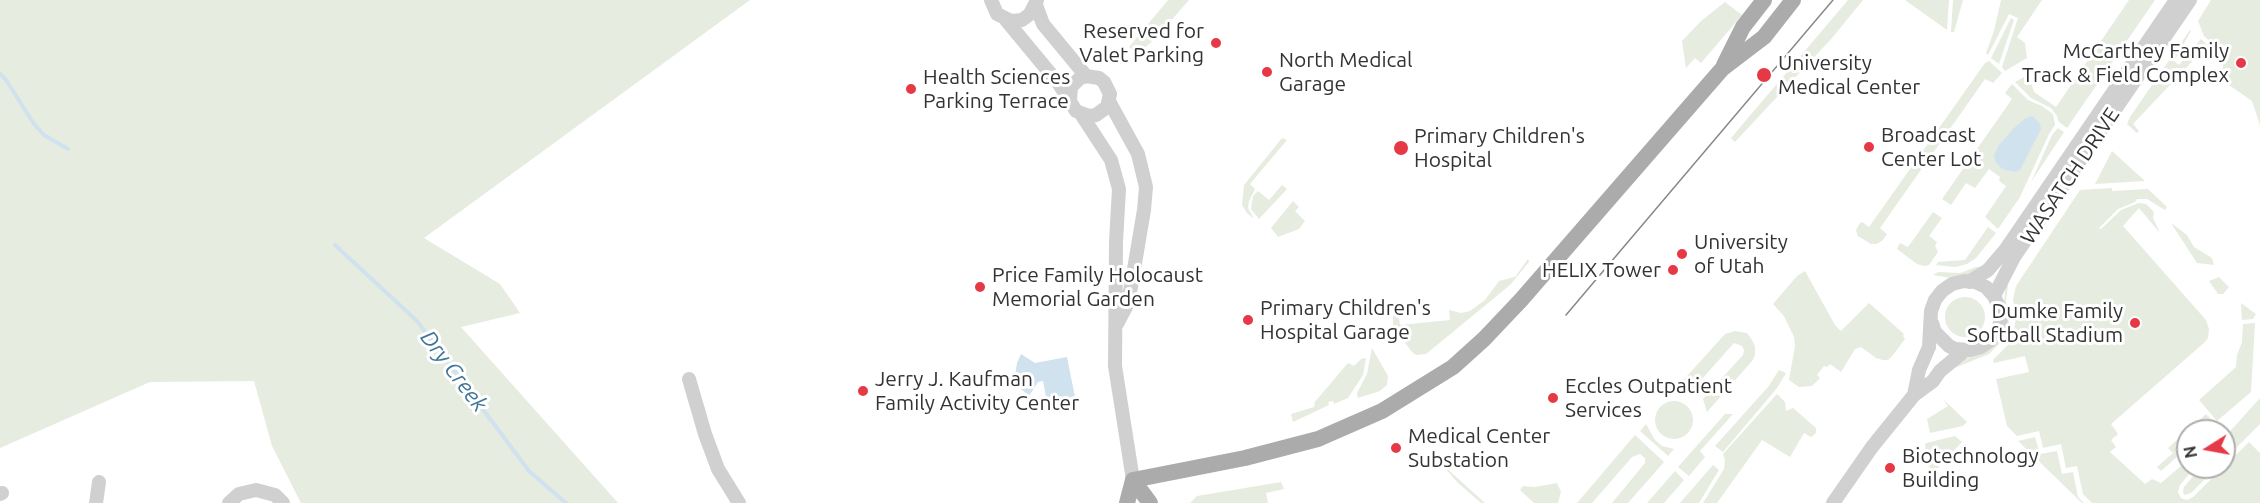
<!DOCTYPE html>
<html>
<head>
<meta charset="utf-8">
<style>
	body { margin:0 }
	#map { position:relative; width:2260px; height:503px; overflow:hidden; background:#fff; font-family:Ubuntu,sans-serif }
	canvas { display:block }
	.north { position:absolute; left:2176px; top:419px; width:60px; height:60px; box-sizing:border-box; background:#fff; border:2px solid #adadad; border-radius:50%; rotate:259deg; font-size:16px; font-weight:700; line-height:24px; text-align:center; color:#333 }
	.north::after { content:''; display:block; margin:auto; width:21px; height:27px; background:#e63946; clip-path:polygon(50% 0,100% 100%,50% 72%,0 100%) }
</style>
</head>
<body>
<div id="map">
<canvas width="2260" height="503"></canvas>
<div class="north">N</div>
</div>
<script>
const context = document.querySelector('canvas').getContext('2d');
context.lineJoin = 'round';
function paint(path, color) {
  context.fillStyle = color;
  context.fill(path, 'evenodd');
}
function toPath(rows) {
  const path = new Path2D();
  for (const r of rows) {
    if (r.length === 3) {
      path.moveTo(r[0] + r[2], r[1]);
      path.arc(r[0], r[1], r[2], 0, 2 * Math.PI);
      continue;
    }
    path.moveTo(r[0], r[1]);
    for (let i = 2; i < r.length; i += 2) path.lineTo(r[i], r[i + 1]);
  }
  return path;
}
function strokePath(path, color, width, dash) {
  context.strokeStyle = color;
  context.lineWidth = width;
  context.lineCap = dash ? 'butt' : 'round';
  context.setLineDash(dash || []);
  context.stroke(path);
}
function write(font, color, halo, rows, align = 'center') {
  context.font = font + ' Ubuntu,sans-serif';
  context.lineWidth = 6;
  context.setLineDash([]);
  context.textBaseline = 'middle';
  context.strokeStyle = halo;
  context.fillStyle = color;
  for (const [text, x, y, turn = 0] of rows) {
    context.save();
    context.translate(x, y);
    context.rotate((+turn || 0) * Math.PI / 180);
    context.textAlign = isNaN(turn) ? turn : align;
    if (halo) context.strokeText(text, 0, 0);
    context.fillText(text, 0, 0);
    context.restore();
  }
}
const green = toPath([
	[0,0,750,0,424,238,500,284,520,313,461,327,618,503,301,503,272,446,254,381,150,382,0,448],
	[1168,0,1189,0,1155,39,1137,54,1129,47],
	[1848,0,1863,0,1832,38,1735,142,1731,138],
	[1905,0,1949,0,1947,30],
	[1953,0,1963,0,1954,32,1951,32],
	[2001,0,2042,0,2017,37,2025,43,2027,58,2005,71,2002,67,2018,18,2009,14,1988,55,1986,53,1994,31],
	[2129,0,2155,0,2067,128,2059,122,2057,116,2051,108,2031,98,2015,82,2024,77,2029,77,2034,92,2056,107],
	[2211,0,2260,0,2260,125,2252,101,2216,76,2223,67,2223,59,2220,51,2204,36,2198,21],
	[1725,2,1742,15,1701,63,1695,58,1686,68,1682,41,1701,21],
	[2011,18,2014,20,1999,64,1991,58],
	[2190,30,2191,31,2174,61,2179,65,2201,39,2215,52,2209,55,2203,50,2133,124,2139,131,2137,133,2127,124,2130,117],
	[1989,61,2002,73,1993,83,1985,79,1880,228,1887,234,1883,240,1877,244,1871,244,1858,236,1856,230,1860,223,1862,222,1869,227,1985,63],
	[2012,84,2028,100,2042,106,2053,114,2055,125,2049,134,2020,197,1998,229,1985,217,2006,186,1999,181,2000,177,1989,169,1975,188,1966,183,1951,205,1942,199,2012,99,2005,93],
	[2058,128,2064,132,2031,182,2052,135],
	[1282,138,1287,140,1250,184,1255,189,1249,201,1248,208,1254,219,1247,213,1242,205,1244,185],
	[2112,151,2145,181,2095,184],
	[1282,185,1287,189,1259,219,1251,209,1253,196,1258,191,1269,200],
	[2112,188,2112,191,2148,189,2167,207,2165,210,2147,199,2137,199,2135,202,2118,209,2099,228,2101,229,2121,210,2139,203,2146,204,2154,212,2153,218,2160,233,2139,208,2123,226,2206,320,2209,329,2208,338,2205,342,2111,424,2118,434,2111,440,2116,447,2110,452,2145,484,2152,479,2161,483,2188,460,2188,467,2195,467,2180,485,2178,492,2181,498,2187,500,2193,497,2249,442,2260,453,2260,503,2092,503,2083,494,2077,466,2066,468,2061,444,2043,448,2039,431,2017,436,2007,426,1996,379,2029,372,2025,356,1994,363,1993,360,2009,344,2014,330,2016,317,2013,299,2016,286,2080,190],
	[1293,201,1299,207,1295,211,1305,221,1299,229,1278,237,1271,228],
	[1933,212,1942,218,1929,236,1937,242,1935,246,1938,252,1929,265,1924,266,1917,264,1897,249,1900,243,1908,247],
	[2171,223,2187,235,2194,247,2212,258,2214,265,2197,263],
	[1988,227,1996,233,1976,258,1967,264,1955,267,1936,265,1938,262,1965,260],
	[1528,259,1529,262,1510,285,1426,354,1416,355,1412,352,1393,326,1393,316,1398,313,1400,325,1450,320,1449,310,1461,313,1470,311,1485,300,1499,281,1515,277],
	[1976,267,1983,267,1973,274,1952,278,1933,275,1938,272,1960,273],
	[1805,271,1835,325,1841,331,1869,303,1904,334,1903,336,1905,339,1893,355,1888,360,1883,360,1876,358,1861,347,1855,349,1841,372,1830,364,1827,367,1824,366,1817,375,1820,378,1812,386,1799,387,1789,380,1795,346,1794,337,1784,316,1773,304,1797,276],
	[2219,277,2229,287,2223,294,2218,294,2209,281],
	[2006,283,2008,285,2006,300,2009,323,2003,340,1989,354,1952,369,1964,359,1986,352,2004,302],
	[1965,317,20],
	[2241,303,2256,314,2253,319,2242,320],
	[2255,323,2251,392,2217,421,2199,400,2236,367,2237,355,2242,342,2243,324],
	[1735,331,1747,333,1752,340,1755,346,1755,355,1752,361,1707,412,1703,399,1743,355,1744,350,1742,346,1734,343,1693,389,1689,390,1678,386,1725,334],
	[1372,348,1388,376,1387,385,1380,391,1358,398,1357,393,1367,374],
	[1366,358,1363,375,1348,398,1334,404,1333,401,1328,402,1329,405,1293,422,1291,414,1314,407,1315,404,1314,403,1348,363,1354,366,1361,359],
	[1779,370,1786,373,1777,388,1723,452,1715,446,1768,387],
	[1777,394,1785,402,1786,411,1793,408,1816,428,1816,433,1811,437,1804,433,1790,457,1762,440,1717,503,1703,503,1724,469,1725,460,1723,454],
	[2260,398,2260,424,2224,460,2224,438],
	[1943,399,1967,422,1963,426,1930,433,1927,419,1948,406],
	[1674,420,19],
	[1725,414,1733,414,1700,451,1705,457,1689,476,1678,467],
	[2206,414,2215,423,2206,431,2188,431,2188,447,2161,471,2157,467,2173,453,2168,448],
	[1646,424,1655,440,1662,446,1674,449,1668,456,1640,431],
	[1635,435,1664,462,1628,503,1612,503,1645,463,1645,458,1640,454,1632,457,1592,503,1577,503],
	[1955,436,1962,442,1931,475,1925,445,1926,443],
	[2035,437,2040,454,2057,451,2062,474,2073,472,2078,497,2084,503,2082,503,2018,441],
	[1439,461,1453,474,1485,503,1481,503,1457,482],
	[1713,465,1719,470,1699,503,1680,503],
	[2201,467,2217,467,2191,493,2184,495,2183,491,2184,487],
	[1675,471,1684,480,1664,503,1647,503],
	[1281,482,1284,489,1266,493,1268,503,1190,503,1197,496],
	[1557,483,1561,492,1558,503,1534,503,1520,490,1523,486,1535,487]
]);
const water = toPath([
	[2033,116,2040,124,2041,129,2020,170,2015,172,2002,169,1995,161,1994,156,1998,146,2014,128,2026,118],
	[1021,354,1035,363,1067,357,1076,402,1048,408,1043,381,1038,382,1029,396,1020,388,1015,376,1017,363]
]);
const stream = toPath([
	[0,74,6,80,34,124,44,135,68,149],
	[335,245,417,321,529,471,566,503]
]);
const minor = toPath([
	[991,0,997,14,1011,21,1022,20,1030,14,1037,0],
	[1036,5,1043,24,1086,76],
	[1006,20,1059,84,1076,111,1089,116,1096,115,1107,107,1110,94,1104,82,1099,78,1086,76,1080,78,1071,87,1070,100],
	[1109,101,1138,154,1146,187,1144,210,1131,287,1126,307,1117,324],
	[1081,114,1111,160,1119,189,1116,242,1115,366,1133,480],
	[1969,282,1988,270,2006,249,2176,0],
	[1994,296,2014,257,2190,0],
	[689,379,705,434,718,469,739,503],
	[1914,395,1919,370,1929,347,1931,311,1935,300,1942,291,1952,284,1964,281,1975,282,1986,287,1994,296,1999,307,2001,319,1998,330,1991,340,1981,347,1970,350,1955,349,1949,346,1935,332,1932,323],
	[0,494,2,493],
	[96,503,99,482],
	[229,503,239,494,256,490,275,495,283,503],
	[1833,503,1872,447,1914,395,1933,381,1940,371,1964,351]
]);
const major = toPath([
	[1724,65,1743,27,1764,0],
	[1133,480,1245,458,1318,439,1382,411,1453,367,1484,339,1521,300,1722,69,1764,37,1793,0],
	[1133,480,1150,503],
	[1127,503,1133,480]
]);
const tram = toPath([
	[1566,315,1833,0]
]);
const markers = [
	[1216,43,6,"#e63946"],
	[2241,63,6,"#e63946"],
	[1267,72,6,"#e63946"],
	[1764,75,8,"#e63946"],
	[911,89,6,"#e63946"],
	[1869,147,6,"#e63946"],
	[1401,148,8,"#e63946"],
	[1682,254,6,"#e63946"],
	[1673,270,6,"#e63946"],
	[980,287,6,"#e63946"],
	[1248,320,6,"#e63946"],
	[2135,323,6,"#e63946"],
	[863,391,6,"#e63946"],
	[1553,398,6,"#e63946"],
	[1396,448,6,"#e63946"],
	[1890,468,6,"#e63946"]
];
const poiNames = [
	["Reserved for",1204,31,"right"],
	["Valet Parking",1204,55,"right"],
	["McCarthey Family",2229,51,"right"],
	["Track & Field Complex",2229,75,"right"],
	["North Medical",1279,60],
	["Garage",1279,84],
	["University",1778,63],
	["Medical Center",1778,87],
	["Health Sciences",923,77],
	["Parking Terrace",923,101],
	["Broadcast",1881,135],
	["Center Lot",1881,159],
	["Primary Children's",1414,136],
	["Hospital",1414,160],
	["University",1694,242],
	["of Utah",1694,266],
	["HELIX Tower",1661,270,"right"],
	["Price Family Holocaust",992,275],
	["Memorial Garden",992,299],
	["Primary Children's",1260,308],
	["Hospital Garage",1260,332],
	["Dumke Family",2123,311,"right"],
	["Softball Stadium",2123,335,"right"],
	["Jerry J. Kaufman",875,379],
	["Family Activity Center",875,403],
	["Eccles Outpatient",1565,386],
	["Services",1565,410],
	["Medical Center",1408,436],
	["Substation",1408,460],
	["Biotechnology",1902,456],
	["Building",1902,480]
];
const streetNames = [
	["WASATCH DRIVE",2070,176,-56]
];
const waterNames = [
	["Dry Creek",454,371,53]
];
paint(green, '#e6ecdf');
paint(water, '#cfe2ee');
strokePath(stream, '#cfe2ee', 4);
strokePath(minor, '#d0d0d0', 14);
strokePath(major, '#ababab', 16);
strokePath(tram, '#888', 1.5);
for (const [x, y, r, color] of markers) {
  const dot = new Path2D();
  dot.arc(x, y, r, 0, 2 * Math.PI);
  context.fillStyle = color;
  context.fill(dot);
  strokePath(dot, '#fff', 2);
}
write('21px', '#333', '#fff', poiNames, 'left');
write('21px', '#333', '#fff', streetNames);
write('italic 22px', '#3f7597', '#fff', waterNames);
</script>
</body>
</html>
